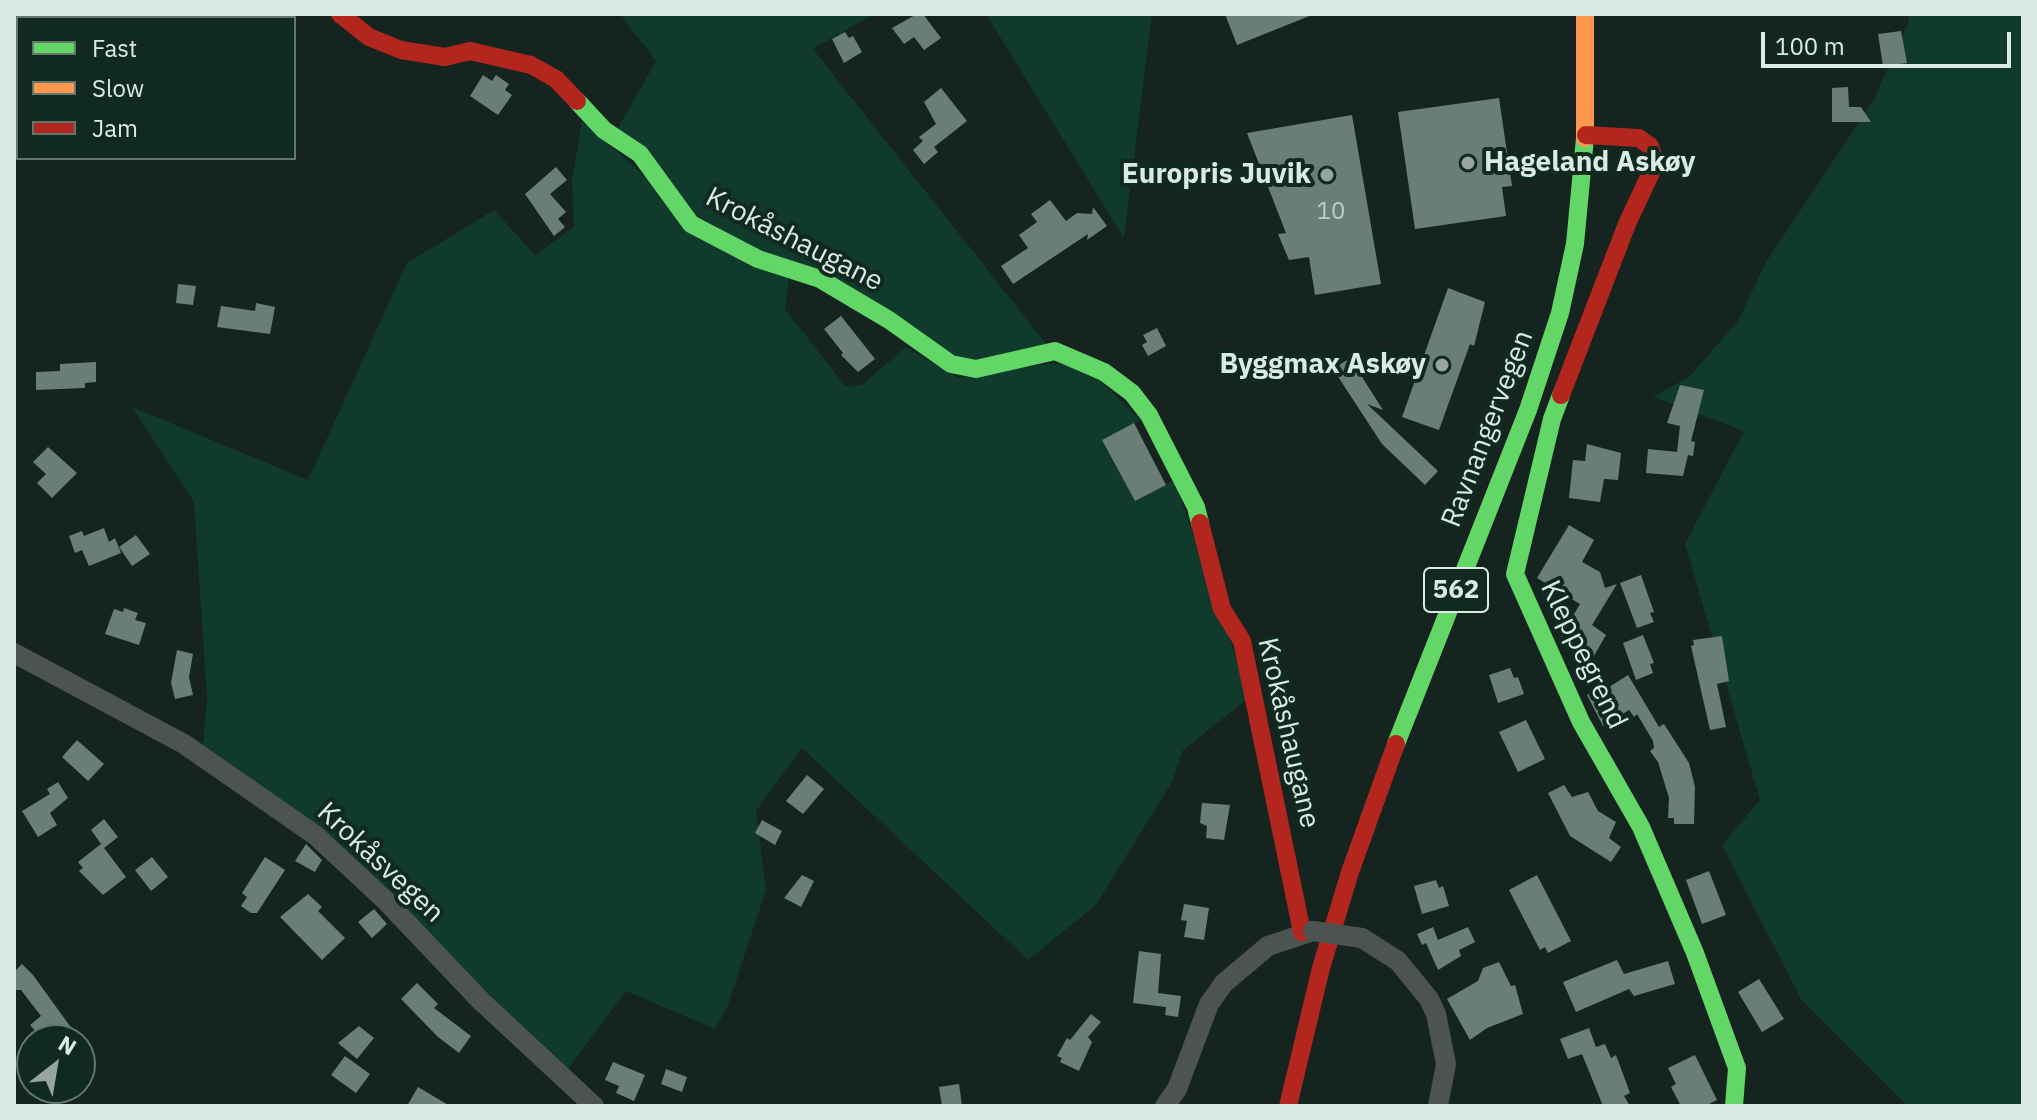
<!DOCTYPE html>
<html>
<head>
<meta charset="utf-8">
<style>
	body { margin:0 }
	#map { position:relative; width:2037px; height:1120px; overflow:hidden; background:#16241f; font-family:"IBM Plex Sans",sans-serif }
	canvas { display:block }
	.frame { position:absolute; inset:0; border:16px solid #dbeae3; pointer-events:none }
	.legend { position:absolute; left:16px; top:16px; width:280px; height:144px; box-sizing:border-box; background:#102a20; border:2px solid #61776e; margin:0; padding:10px 14px; list-style:none; font-size:24px; color:#dbeae3 }
	.legend li { display:flex; align-items:center; gap:16px; height:40px }
	.legend b { width:40px; border:2px solid #61776e }
	.north { position:absolute; left:16px; top:1024px; width:80px; height:80px; box-sizing:border-box; background:#102a20; border:2px solid #61776e; border-radius:50%; rotate:31deg; font-size:22px; font-weight:700; line-height:32px; text-align:center; color:#dbeae3 }
	.north::after { content:''; display:block; margin:auto; width:28px; height:36px; background:#96a59e; clip-path:polygon(50% 0,100% 100%,50% 72%,0 100%) }
	.scale { position:absolute; left:1761px; top:32px; width:250px; height:36px; box-sizing:border-box; border:4px solid #dbeae3; border-top:0; padding-left:10px; font-size:24px; line-height:28px; white-space:nowrap; color:#dbeae3; -webkit-text-stroke:6px #102a20; paint-order:stroke }
</style>
</head>
<body>
<div id="map">
<canvas width="2037" height="1120"></canvas>
<div class="frame"></div>
<ul class="legend">
<li><b style="height:10px;background:#63d668"></b>Fast</li>
<li><b style="height:10px;background:#ff974d"></b>Slow</li>
<li><b style="height:10px;background:#b3261e"></b>Jam</li>
</ul>
<div class="north">N</div>
<div class="scale">100 m</div>
</div>
<script>
const context = document.querySelector('canvas').getContext('2d');
context.lineJoin = 'round';
function paint(path, color) {
  context.fillStyle = color;
  context.fill(path, 'evenodd');
}
function toPath(rows) {
  const path = new Path2D();
  for (const r of rows) {
    path.moveTo(r[0], r[1]);
    for (let i = 2; i < r.length; i += 2) path.lineTo(r[i], r[i + 1]);
  }
  return path;
}
function strokePath(path, color, width, dash) {
  context.strokeStyle = color;
  context.lineWidth = width;
  context.lineCap = dash ? 'butt' : 'round';
  context.setLineDash(dash || []);
  context.stroke(path);
}
function write(font, color, halo, rows, align = 'center') {
  context.font = font + ' "IBM Plex Sans",sans-serif';
  context.lineWidth = 8;
  context.setLineDash([]);
  context.textBaseline = 'middle';
  context.strokeStyle = halo;
  context.fillStyle = color;
  for (const [text, x, y, turn = 0] of rows) {
    context.save();
    context.translate(x, y);
    context.rotate((+turn || 0) * Math.PI / 180);
    context.textAlign = isNaN(turn) ? turn : align;
    if (halo) context.strokeText(text, 0, 0);
    context.fillText(text, 0, 0);
    context.restore();
  }
}
const green = toPath([
	[620,14,874,14,813,49,1047,345,966,365,770,260,694,213,616,132,656,61],
	[986,14,1152,14,1124,238],
	[1907,14,2023,14,2023,1106,1908,1106,1801,999,1722,845,1760,800,1685,544,1744,431,1653,397,1689,377,1738,321,1766,262,1873,101,1909,22],
	[582,121,662,191,789,279,785,309,846,387,862,385,906,347,958,378,1052,363,1086,367,1141,420,1103,441,1135,501,1174,480,1250,697,1183,750,1172,782,1096,905,1028,960,802,748,756,811,766,890,728,1005,715,1029,626,991,566,1072,310,827,238,769,203,746,207,698,194,502,132,407,308,480,407,263,494,210,535,255,574,227,572,181]
]);
const building = toPath([
	[917,14,923,14,941,38,924,50,914,37,904,44,892,28],
	[1225,14,1312,14,1312,15,1237,45],
	[1901,31,1907,63,1883,66,1878,34],
	[845,32,849,38,853,36,862,52,844,63,832,39],
	[483,75,492,81,496,75,509,84,505,90,512,95,498,115,470,96],
	[1848,87,1849,107,1861,107,1871,122,1832,122,1832,88],
	[941,88,967,121,934,147,938,152,924,164,913,150,923,141,919,137,936,124,924,102],
	[1499,98,1512,186,1502,187,1506,216,1415,229,1398,112],
	[1352,115,1381,284,1315,295,1309,257,1289,260,1278,234,1286,233,1247,133],
	[556,167,567,180,550,194,566,212,558,219,565,227,554,236,525,194],
	[1050,200,1066,221,1077,213,1092,214,1093,207,1107,226,1087,240,1088,234,1013,284,1001,266,1028,248,1019,235,1037,222,1031,214],
	[178,284,196,286,193,305,176,303],
	[1448,288,1485,302,1474,346,1470,344,1439,430,1402,417],
	[256,303,275,307,270,334,217,327,221,306,255,311],
	[841,316,875,359,858,372,841,355,843,353,824,329],
	[1157,328,1166,346,1148,356,1142,345,1147,342,1143,335],
	[1350,358,1383,410,1367,404,1438,471,1425,485,1382,444,1333,369],
	[96,362,96,382,85,383,85,388,36,390,36,372,60,371,60,364],
	[1680,385,1704,390,1691,441,1695,442,1693,456,1688,455,1683,476,1646,473,1648,449,1677,452,1680,426,1667,423],
	[1134,423,1166,485,1135,501,1102,440],
	[1587,444,1621,453,1618,480,1604,479,1600,502,1569,498,1573,460,1585,461],
	[48,447,77,473,52,498,37,483,46,474,33,462],
	[1569,525,1594,540,1582,562,1600,572,1605,588,1617,584,1592,625,1606,635,1591,661,1566,646,1561,636,1580,604,1537,578],
	[104,528,109,542,115,538,121,553,89,566,82,550,75,553,69,536,82,531,84,536],
	[136,535,150,554,132,566,119,547],
	[1641,575,1654,612,1650,613,1654,622,1637,628,1620,583],
	[124,608,138,613,135,620,146,623,139,645,105,634,114,609,123,612],
	[1643,635,1654,663,1650,664,1653,673,1636,680,1623,643],
	[1722,636,1729,681,1717,684,1726,727,1710,730,1691,646,1694,645,1693,640],
	[177,650,193,654,189,677,193,695,175,699,171,683],
	[1510,668,1514,678,1518,677,1524,694,1498,703,1489,675],
	[1628,675,1659,727,1664,724,1689,763,1695,787,1694,824,1674,824,1674,818,1668,818,1669,798,1658,762,1650,751,1654,748,1653,741,1637,714,1634,717,1629,710,1603,726,1587,695,1600,686,1603,691],
	[1526,720,1545,759,1518,772,1499,732],
	[77,740,104,764,88,781,62,757],
	[807,775,824,789,803,814,786,801],
	[58,782,68,798,50,813,57,825,38,837,22,811,50,794,47,789],
	[1564,785,1572,797,1588,792,1598,811,1616,822,1609,838,1621,847,1611,862,1570,836,1548,793],
	[1202,803,1230,805,1224,840,1206,838,1207,826,1200,823],
	[104,819,118,837,104,848,91,830],
	[762,820,782,831,775,845,755,833],
	[101,844,126,877,103,895,79,871,83,868,78,862],
	[306,844,322,860,315,872,295,861],
	[152,857,168,877,151,891,135,870],
	[265,857,285,870,257,913,251,913,241,906,247,897,242,893],
	[1709,871,1726,915,1702,924,1686,880],
	[802,875,814,881,801,907,784,898],
	[1537,875,1571,941,1548,953,1545,947,1540,950,1509,890],
	[1436,880,1439,888,1443,886,1449,906,1422,914,1414,886],
	[308,894,322,907,318,911,345,938,322,960,280,917],
	[1184,904,1209,908,1204,940,1184,937,1187,921,1181,920],
	[374,909,387,924,372,938,358,922],
	[1433,927,1438,940,1468,927,1475,942,1459,950,1461,956,1438,970,1426,943,1422,945,1417,934],
	[1139,951,1161,954,1158,993,1181,996,1178,1017,1165,1015,1166,1007,1133,1003],
	[1617,960,1624,974,1668,961,1675,984,1634,996,1629,989,1576,1012,1563,982],
	[1499,962,1511,986,1515,985,1523,1014,1487,1028,1470,1040,1447,999,1478,981,1483,968],
	[22,964,33,975,80,1040,43,1040,30,1025,41,1016,21,990,14,990,14,972],
	[1759,979,1784,1019,1762,1032,1738,992],
	[417,983,438,1004,434,1008,471,1036,459,1053,438,1037,401,999],
	[1091,1014,1101,1022,1088,1037,1092,1042,1079,1071,1060,1062,1062,1058,1057,1056,1067,1038,1070,1040],
	[359,1026,374,1038,357,1059,338,1043],
	[1589,1028,1596,1047,1605,1044,1611,1058,1616,1055,1630,1093,1624,1096,1630,1106,1603,1106,1582,1054,1568,1059,1560,1039],
	[1695,1055,1717,1100,1705,1106,1681,1106,1671,1087,1676,1084,1668,1068],
	[345,1056,370,1074,356,1093,331,1075],
	[613,1062,645,1075,634,1101,616,1093,619,1086,605,1080],
	[666,1069,687,1077,682,1092,661,1084],
	[959,1084,962,1106,942,1106,939,1087],
	[418,1087,450,1106,407,1106]
]);
const street = toPath([
	[14,653,184,744,315,835,386,901,481,1001,594,1106],
	[1362,938,1398,961,1429,999,1436,1014,1446,1064,1438,1106],
	[1165,1106,1177,1089,1209,1004,1224,983,1268,946,1313,931]
]);
const fast = toPath([
	[577,101,604,130,640,154,691,224,758,259,820,279,889,320,951,364,976,369,1055,351,1104,372,1132,393,1149,415,1196,507,1200,523],
	[1561,395,1552,419,1515,574,1581,722,1641,827,1695,953,1737,1068,1734,1106],
	[1396,744,1528,410,1560,313,1575,244,1585,138]
]);
const slow = toPath([
	[1585,14,1585,138]
]);
const jam = toPath([
	[340,14,369,37,401,50,445,57,470,51,531,65,556,79,577,101],
	[1561,395,1627,224,1655,164,1650,146,1639,138,1586,135],
	[1200,523,1222,609,1242,641,1302,932],
	[1288,1106,1321,968,1350,872,1396,744]
]);
const streetBridge = toPath([
	[1313,931,1362,938]
]);
const markers = [
	[1468,163,8,"#96a59e"],
	[1327,175,8,"#96a59e"],
	[1442,365,8,"#96a59e"]
];
const numberNames = [
	["10",1331,212]
];
const shields = [
	[1456,590,64]
];
const shieldNames = [
	["562",1456,590]
];
const poiNames = [
	["Hageland Askøy",1484,163,"left"],
	["Europris Juvik",1311,175],
	["Byggmax Askøy",1426,365]
];
const streetNames = [
	["Krokåshaugane",794,240,27],
	["Ravnangervegen",1488,429,-69],
	["Kleppegrend",1583,655,64],
	["Krokåshaugane",1288,733,77],
	["Krokåsvegen",380,863,43]
];
paint(green, '#0f3a2c');
paint(building, '#697f76');
strokePath(street, '#4d5350', 20);
strokePath(fast, '#63d668', 18);
strokePath(slow, '#ff974d', 18);
strokePath(jam, '#b3261e', 18);
strokePath(streetBridge, '#4d5350', 20);
for (const [x, y, r, color] of markers) {
  const dot = new Path2D();
  dot.arc(x, y, r, 0, 2 * Math.PI);
  context.fillStyle = color;
  context.fill(dot);
  strokePath(dot, '#102a20', 3);
}
write('24px', '#becfc8', null, numberNames);
for (const [x, y, w] of shields) {
  const box = new Path2D();
  box.roundRect(x - w / 2, y - 22, w, 44, 6);
  context.fillStyle = '#102a20';
  context.fill(box);
  strokePath(box, '#dbeae3', 2);
}
write('bold 26px', '#dbeae3', null, shieldNames);
write('bold 28px', '#dbeae3', '#102a20', poiNames, 'right');
write('28px', '#dbeae3', '#102a20', streetNames);
</script>
</body>
</html>
